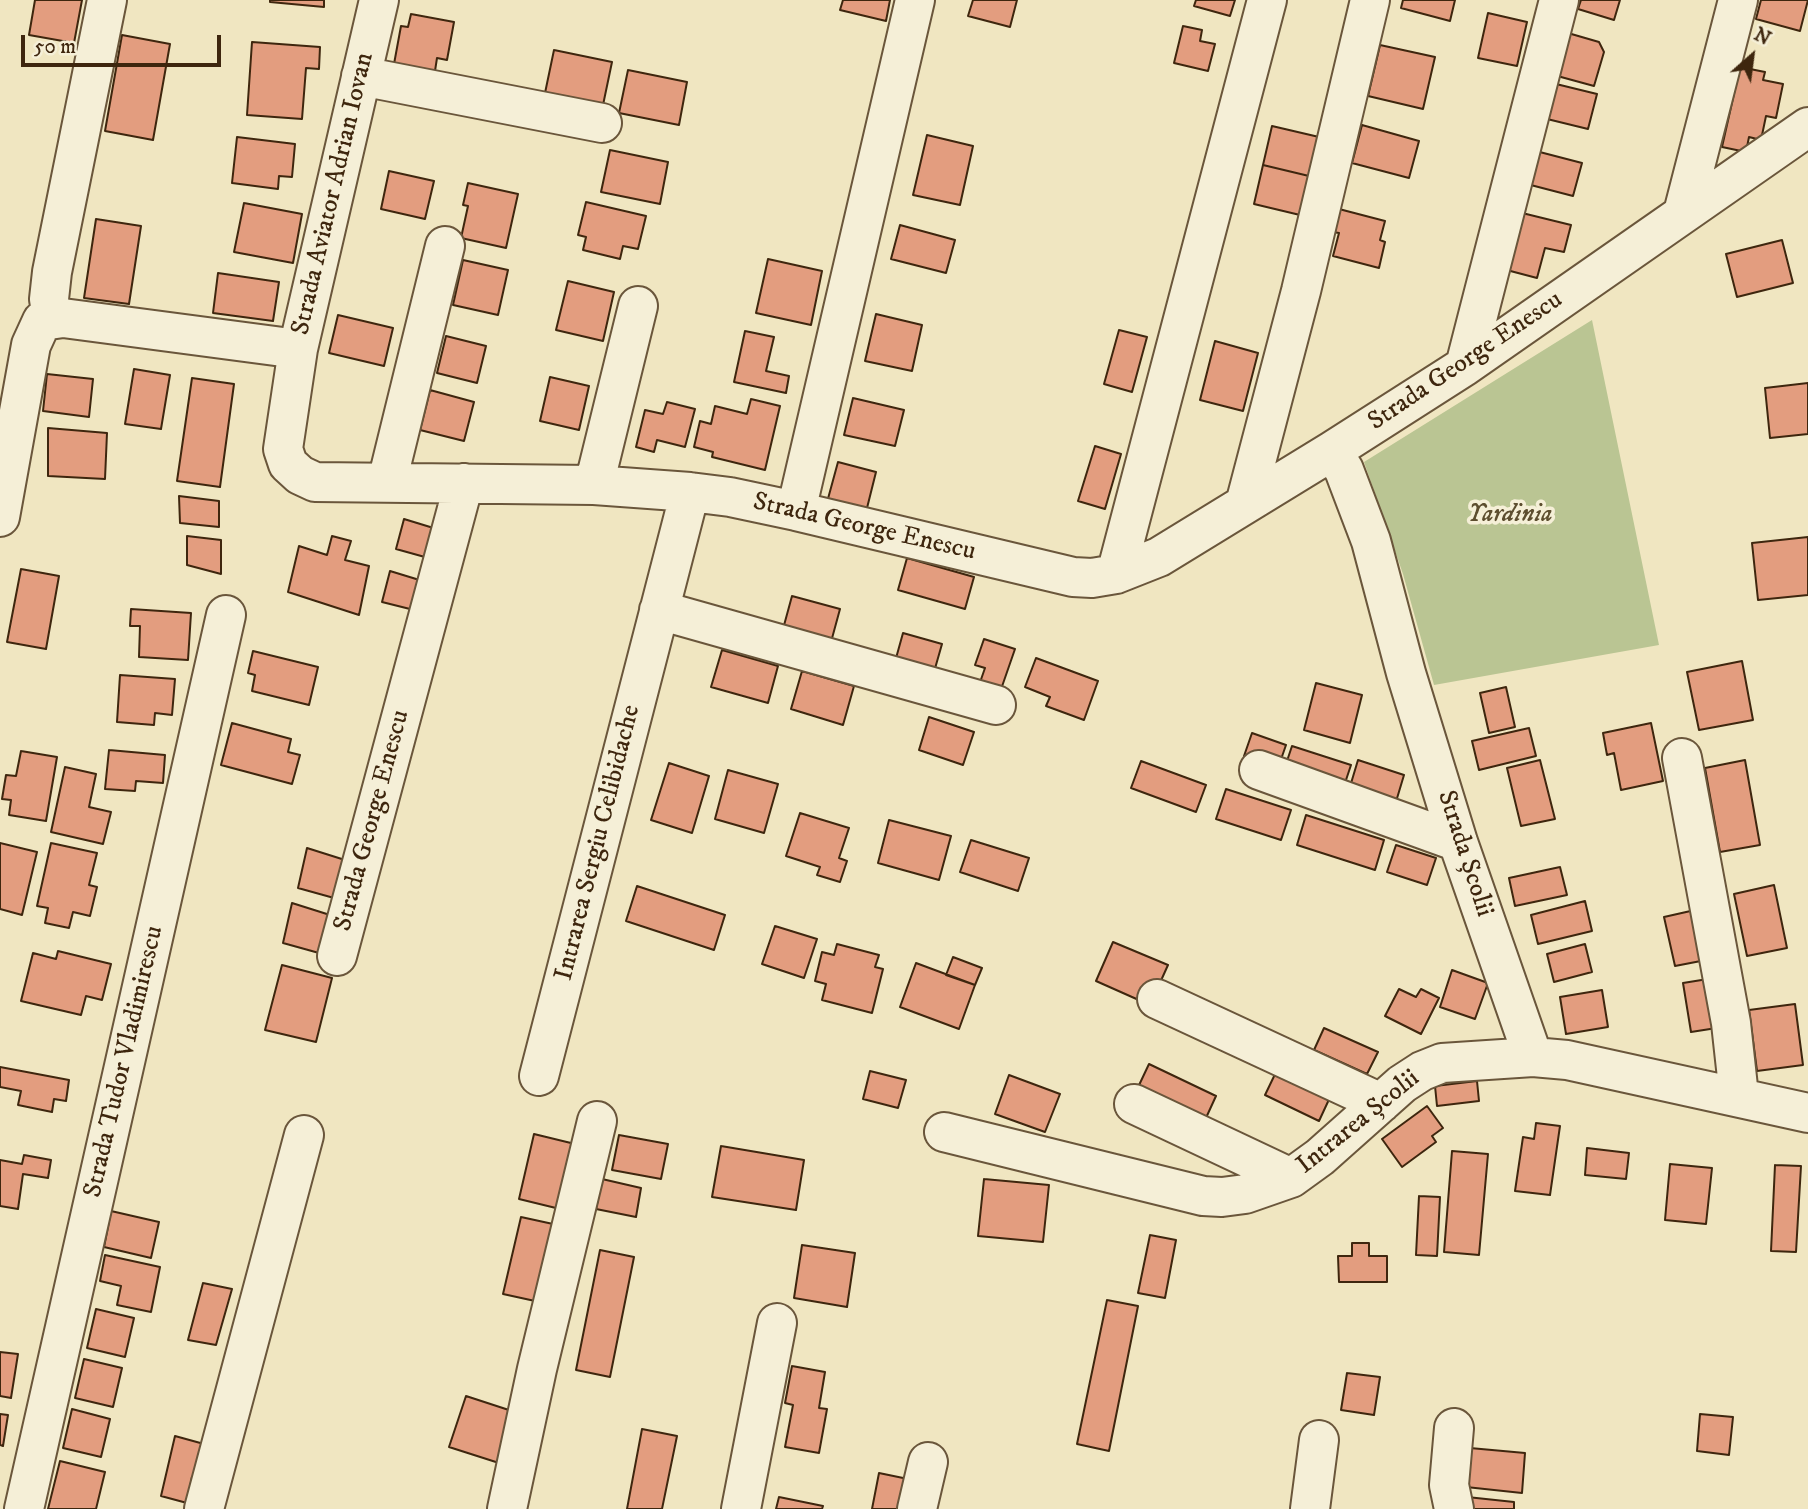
<!DOCTYPE html>
<html>
<head>
<meta charset="utf-8">
<style>
	body { margin:0 }
	#map { position:relative; width:1808px; height:1509px; overflow:hidden; background:#f0e6c1; font-family:"IM FELL DW Pica",serif }
	canvas { display:block }
	.north { position:absolute; left:1717px; top:21px; width:70px; height:70px; -webkit-text-stroke:5px #f5efd7; paint-order:stroke; rotate:28deg; font-size:19px; font-weight:700; line-height:28px; text-align:center; color:#3e260e }
	.north::after { content:''; display:block; margin:auto; width:24px; height:32px; background:#3e260e; clip-path:polygon(50% 0,100% 100%,50% 72%,0 100%) }
	.scale { position:absolute; left:21px; top:35px; width:200px; height:32px; box-sizing:border-box; border:4px solid #3e260e; border-top:0; padding-left:9px; font-size:21px; line-height:24px; white-space:nowrap; color:#3e260e; -webkit-text-stroke:5px #f5efd7; paint-order:stroke }
</style>
</head>
<body>
<div id="map">
<canvas width="1808" height="1509"></canvas>
<div class="north">N</div>
<div class="scale">50 m</div>
</div>
<script>
const context = document.querySelector('canvas').getContext('2d');
context.lineJoin = 'round';
function paint(path, color) {
  context.fillStyle = color;
  context.fill(path, 'evenodd');
}
function toPath(rows) {
  const path = new Path2D();
  for (const r of rows) {
    path.moveTo(r[0], r[1]);
    for (let i = 2; i < r.length; i += 2) path.lineTo(r[i], r[i + 1]);
  }
  return path;
}
function strokePath(path, color, width, dash) {
  context.strokeStyle = color;
  context.lineWidth = width;
  context.lineCap = dash ? 'butt' : 'round';
  context.setLineDash(dash || []);
  context.stroke(path);
}
function write(font, color, halo, rows, align = 'center') {
  context.font = font + ' "IM FELL DW Pica",serif';
  context.lineWidth = 7;
  context.setLineDash([]);
  context.textBaseline = 'middle';
  context.strokeStyle = halo;
  context.fillStyle = color;
  for (const [text, x, y, turn = 0] of rows) {
    context.save();
    context.translate(x, y);
    context.rotate((+turn || 0) * Math.PI / 180);
    context.textAlign = isNaN(turn) ? turn : align;
    if (halo) context.strokeText(text, 0, 0);
    context.fillText(text, 0, 0);
    context.restore();
  }
}
const green = toPath([
	[1592,320,1659,645,1434,685,1403,574,1364,462]
]);
const building = toPath([
	[35,0,82,0,74,43,29,35,35,0],
	[270,0,324,0,324,7,270,2,270,0],
	[843,0,890,0,886,21,840,10,843,0],
	[973,0,1017,0,1010,27,968,16,973,0],
	[1196,0,1235,0,1230,16,1194,6,1196,0],
	[1403,0,1455,0,1450,21,1401,8,1403,0],
	[1581,0,1620,0,1614,20,1578,9,1581,0],
	[1761,0,1808,0,1800,31,1756,19,1761,0],
	[1488,13,1527,22,1517,66,1478,58,1488,13],
	[411,14,454,22,447,60,437,58,435,71,394,64,401,26,408,27,411,14],
	[1183,26,1202,30,1200,41,1215,44,1208,71,1174,63,1183,26],
	[1561,31,1599,42,1604,52,1594,86,1550,74,1561,31],
	[122,35,170,44,153,140,105,131,122,35],
	[252,42,320,47,319,69,306,68,302,119,247,115,252,42],
	[1380,45,1435,57,1423,109,1368,96,1380,45],
	[554,50,612,62,603,105,545,93,554,50],
	[1740,67,1765,72,1763,80,1783,84,1776,118,1766,116,1761,140,1749,137,1746,152,1722,147,1740,67],
	[628,70,687,82,679,125,619,113,628,70],
	[1552,83,1597,94,1588,129,1543,118,1552,83],
	[1362,125,1419,141,1409,178,1352,163,1362,125],
	[1272,126,1319,137,1309,176,1263,165,1272,126],
	[927,135,973,146,960,205,913,195,927,135],
	[237,137,295,144,292,177,279,176,278,189,232,183,237,137],
	[610,150,668,162,660,204,601,192,610,150],
	[1532,150,1582,163,1573,196,1523,183,1532,150],
	[1263,165,1309,176,1300,215,1254,204,1263,165],
	[389,171,434,181,425,219,381,209,389,171],
	[468,183,518,194,506,248,461,238,468,206,463,205,468,183],
	[586,202,646,216,638,249,623,246,620,259,583,250,586,237,578,235,586,202],
	[244,203,302,214,293,263,234,252,244,203],
	[1339,209,1385,221,1380,240,1385,242,1379,268,1333,256,1339,233,1333,232,1339,209],
	[1514,211,1571,225,1564,252,1545,248,1537,278,1499,268,1514,211],
	[96,219,141,226,129,304,84,298,96,219],
	[900,225,955,240,946,273,891,259,900,225],
	[1782,240,1793,283,1737,297,1726,254,1782,240],
	[768,259,822,271,811,325,756,313,768,259],
	[463,260,508,270,498,315,453,305,463,260],
	[218,273,279,282,273,321,213,313,218,273],
	[568,281,614,292,603,341,556,330,568,281],
	[876,314,922,325,912,371,865,361,876,314],
	[338,315,393,328,384,366,329,353,338,315],
	[1119,330,1147,337,1132,392,1104,384,1119,330],
	[745,331,774,337,766,371,789,376,786,393,734,382,745,331],
	[446,336,486,346,477,383,437,373,446,336],
	[1215,341,1258,353,1243,411,1200,400,1215,341],
	[134,369,170,375,161,429,125,424,134,369],
	[47,374,93,379,89,417,43,411,47,374],
	[550,377,589,386,579,430,540,421,550,377],
	[192,378,234,384,220,487,177,481,192,378],
	[1808,383,1808,434,1770,438,1765,388,1808,383],
	[430,390,474,402,464,441,420,430,430,390],
	[853,398,904,410,895,446,844,435,853,398],
	[751,399,780,406,765,470,712,457,713,452,694,447,700,421,711,424,715,406,747,414,751,399],
	[667,402,695,409,685,447,657,440,654,452,636,447,645,410,663,414,667,402],
	[48,428,107,433,105,479,48,476,48,428],
	[1095,446,1121,454,1105,509,1078,501,1095,446],
	[838,462,876,472,865,516,826,506,838,462],
	[179,496,219,501,219,527,180,523,179,496],
	[404,519,440,530,432,559,396,549,404,519],
	[187,536,221,540,221,574,187,565,187,536],
	[332,536,351,541,345,560,369,566,359,615,288,592,299,546,327,555,332,536],
	[1808,537,1808,595,1758,600,1752,543,1808,537],
	[907,558,974,577,965,609,898,590,907,558],
	[21,569,59,576,46,649,7,642,21,569],
	[390,571,426,582,418,611,382,602,390,571],
	[792,596,840,609,831,642,783,629,792,596],
	[131,609,191,613,188,660,139,657,140,626,130,626,131,609],
	[903,633,942,644,932,679,893,669,903,633],
	[984,639,1015,649,998,698,977,691,985,668,975,665,984,639],
	[722,650,778,666,768,703,711,687,722,650],
	[253,651,318,667,309,705,252,691,255,675,248,673,253,651],
	[1036,658,1098,681,1084,720,1046,706,1050,697,1025,687,1036,658],
	[1742,661,1753,720,1699,730,1687,672,1742,661],
	[802,671,854,686,843,725,791,709,802,671],
	[120,675,175,679,172,715,155,713,154,725,117,722,120,675],
	[1316,683,1362,695,1350,743,1304,730,1316,683],
	[1506,687,1515,727,1489,733,1480,693,1506,687],
	[929,717,974,732,963,765,919,750,929,717],
	[232,723,291,739,288,752,300,755,292,784,221,765,232,723],
	[1651,723,1663,781,1621,790,1614,753,1607,755,1603,733,1651,723],
	[1529,728,1536,756,1479,770,1472,741,1529,728],
	[1252,733,1286,745,1278,768,1244,756,1252,733],
	[1292,746,1351,765,1343,789,1284,770,1292,746],
	[109,750,165,755,163,783,136,781,135,791,105,789,109,750],
	[21,751,57,757,46,821,9,815,11,800,2,799,6,775,16,776,21,751],
	[1358,760,1404,775,1395,805,1349,790,1358,760],
	[1540,760,1555,819,1521,826,1507,768,1540,760],
	[1745,760,1760,845,1720,852,1705,768,1745,760],
	[1141,761,1206,785,1196,812,1131,788,1141,761],
	[669,763,709,776,692,833,651,820,669,763],
	[65,767,96,774,89,807,111,812,103,844,51,832,65,767],
	[728,770,778,784,764,833,715,819,728,770],
	[1226,789,1291,810,1281,840,1216,819,1226,789],
	[800,813,849,828,839,858,847,861,840,882,817,875,820,867,786,856,800,813],
	[1306,815,1384,840,1375,870,1297,845,1306,815],
	[889,820,951,836,939,880,878,863,889,820],
	[971,840,1029,858,1018,891,960,872,971,840],
	[0,843,37,852,22,915,0,909,0,843],
	[51,843,97,853,89,885,97,887,90,916,73,912,69,928,45,923,48,908,37,906,51,843],
	[1396,845,1436,858,1427,885,1387,872,1396,845],
	[307,848,345,860,334,898,298,888,307,848],
	[1560,867,1567,895,1515,906,1509,878,1560,867],
	[1774,885,1787,948,1747,956,1734,894,1774,885],
	[637,886,725,915,714,950,626,921,637,886],
	[1585,901,1592,931,1538,944,1531,915,1585,901],
	[292,903,330,915,319,953,283,943,292,903],
	[1695,910,1706,960,1675,966,1664,917,1695,910],
	[775,926,817,939,804,978,762,964,775,926],
	[1113,942,1168,965,1150,1005,1096,981,1113,942],
	[837,944,879,955,875,967,883,969,872,1013,822,1000,826,984,815,981,822,952,834,955,837,944],
	[1585,944,1592,972,1554,982,1547,954,1585,944],
	[58,951,111,964,102,1000,86,996,81,1015,21,1001,33,953,56,959,58,951],
	[953,957,982,968,975,985,946,975,953,957],
	[916,963,975,985,959,1029,900,1007,916,963],
	[282,965,332,978,316,1042,265,1030,282,965],
	[1452,970,1488,983,1475,1019,1440,1007,1452,970],
	[1714,978,1723,1027,1691,1032,1683,983,1714,978],
	[1399,989,1416,997,1421,989,1439,998,1421,1034,1385,1016,1399,989],
	[1602,990,1608,1027,1566,1034,1560,997,1602,990],
	[1795,1004,1803,1065,1757,1071,1749,1010,1795,1004],
	[1324,1028,1378,1052,1367,1074,1314,1050,1324,1028],
	[1149,1064,1216,1096,1200,1131,1132,1100,1149,1064],
	[0,1067,69,1080,66,1101,54,1099,52,1112,18,1105,21,1091,0,1087,0,1067],
	[1278,1068,1332,1093,1319,1121,1265,1095,1278,1068],
	[870,1071,906,1080,898,1108,863,1099,870,1071],
	[1009,1075,1060,1094,1045,1132,995,1114,1009,1075],
	[1477,1081,1479,1101,1437,1106,1435,1086,1477,1081],
	[1427,1106,1443,1128,1432,1136,1436,1142,1402,1167,1382,1139,1427,1106],
	[1536,1123,1560,1126,1550,1195,1515,1191,1523,1137,1534,1139,1536,1123],
	[534,1134,575,1144,560,1209,519,1199,534,1134],
	[619,1135,668,1144,661,1179,612,1170,619,1135],
	[721,1146,804,1160,796,1210,712,1197,721,1146],
	[1587,1148,1629,1153,1626,1179,1585,1175,1587,1148],
	[1452,1151,1488,1154,1479,1255,1444,1252,1452,1151],
	[24,1155,51,1160,48,1178,23,1174,18,1209,0,1206,0,1160,22,1164,24,1155],
	[1670,1164,1712,1168,1706,1224,1665,1220,1670,1164],
	[1775,1165,1801,1166,1796,1252,1771,1251,1775,1165],
	[602,1179,641,1188,636,1217,596,1209,602,1179],
	[984,1179,1049,1185,1043,1242,978,1236,984,1179],
	[1419,1196,1440,1197,1437,1256,1416,1255,1419,1196],
	[111,1211,159,1222,151,1258,104,1247,111,1211],
	[521,1217,553,1224,535,1301,503,1294,521,1217],
	[1150,1235,1176,1240,1165,1298,1138,1293,1150,1235],
	[1352,1243,1369,1243,1369,1256,1387,1256,1387,1282,1339,1282,1338,1256,1352,1256,1352,1243],
	[802,1245,855,1253,847,1307,794,1298,802,1245],
	[600,1250,634,1257,610,1377,576,1370,600,1250],
	[105,1255,160,1267,151,1312,117,1305,121,1286,100,1281,105,1255],
	[203,1283,232,1289,216,1345,188,1340,203,1283],
	[1107,1300,1138,1306,1109,1451,1077,1444,1107,1300],
	[96,1309,134,1318,125,1357,87,1348,96,1309],
	[0,1352,18,1354,11,1398,0,1396,0,1352],
	[84,1359,122,1368,113,1407,75,1398,84,1359],
	[792,1366,825,1372,819,1408,827,1409,819,1453,785,1447,793,1405,785,1403,792,1366],
	[1347,1373,1380,1377,1374,1415,1341,1410,1347,1373],
	[466,1396,515,1412,499,1463,449,1447,466,1396],
	[72,1409,110,1419,101,1457,63,1448,72,1409],
	[0,1414,8,1415,3,1446,0,1445,0,1414],
	[1700,1414,1733,1417,1729,1455,1697,1451,1700,1414],
	[642,1429,677,1436,662,1509,627,1509,642,1429],
	[175,1436,204,1444,196,1478,192,1477,187,1503,161,1496,175,1436],
	[1470,1448,1525,1453,1522,1493,1466,1487,1470,1448],
	[60,1461,105,1472,96,1509,48,1509,60,1461],
	[879,1473,908,1479,902,1509,872,1509,879,1473],
	[779,1497,823,1506,822,1509,776,1509,779,1497],
	[1467,1497,1514,1502,1514,1509,1466,1509,1467,1497]
]);
const minor = toPath([
	[361,76,602,123],
	[1683,213,1738,0],
	[52,318,49,299,52,272,107,0],
	[298,349,283,449,288,464,300,475,315,482,594,485,690,492,730,497,796,511,1073,577,1092,578,1116,574,1159,557,1332,451,1465,366,1808,127],
	[1465,366,1559,0],
	[1332,451,1344,470,1371,541,1406,673,1458,842,1533,1057],
	[387,482,445,246],
	[594,485,638,306],
	[1245,504,1301,291,1370,0],
	[796,511,915,0],
	[0,517,31,345,42,321,63,318,298,349,379,0],
	[1116,574,1267,0],
	[659,610,996,705],
	[1682,758,1731,1023,1739,1096],
	[1259,770,1458,842],
	[337,956,464,483],
	[1157,999,1381,1103],
	[539,1076,690,492],
	[1134,1104,1291,1178],
	[944,1132,1203,1196,1222,1197,1245,1194,1291,1178,1320,1157,1402,1084,1422,1071,1442,1063,1533,1057,1567,1060,1808,1113],
	[24,1509,226,615],
	[204,1509,304,1135],
	[507,1509,537,1369,597,1121],
	[741,1509,777,1323],
	[917,1509,928,1462],
	[1310,1509,1319,1440],
	[1454,1509,1449,1485,1454,1428]
]);
const streetNames = [
	["Strada Aviator Adrian Iovan",334,194,-77],
	["Strada George Enescu",1466,362,-34],
	["Strada George Enescu",864,528,13],
	["Strada George Enescu",373,821,-75],
	["Intrarea Sergiu Celibidache",599,843,-76],
	["Strada Școlii",1464,854,72],
	["Strada Tudor Vladimirescu",125,1062,-77],
	["Intrarea Școlii",1359,1123,-39]
];
const parkNames = [
	["Yardinia",1510,516]
];
paint(green, '#bac593');
paint(building, '#e39d7f');
strokePath(building, '#3e260e', 2);
strokePath(minor, '#6a563b', 42);
strokePath(minor, '#f5efd7', 38);
write('26px', '#3e260e', '#f5efd7', streetNames);
write('italic 26px', '#5d4e2f', '#f5efd7', parkNames);
</script>
</body>
</html>
